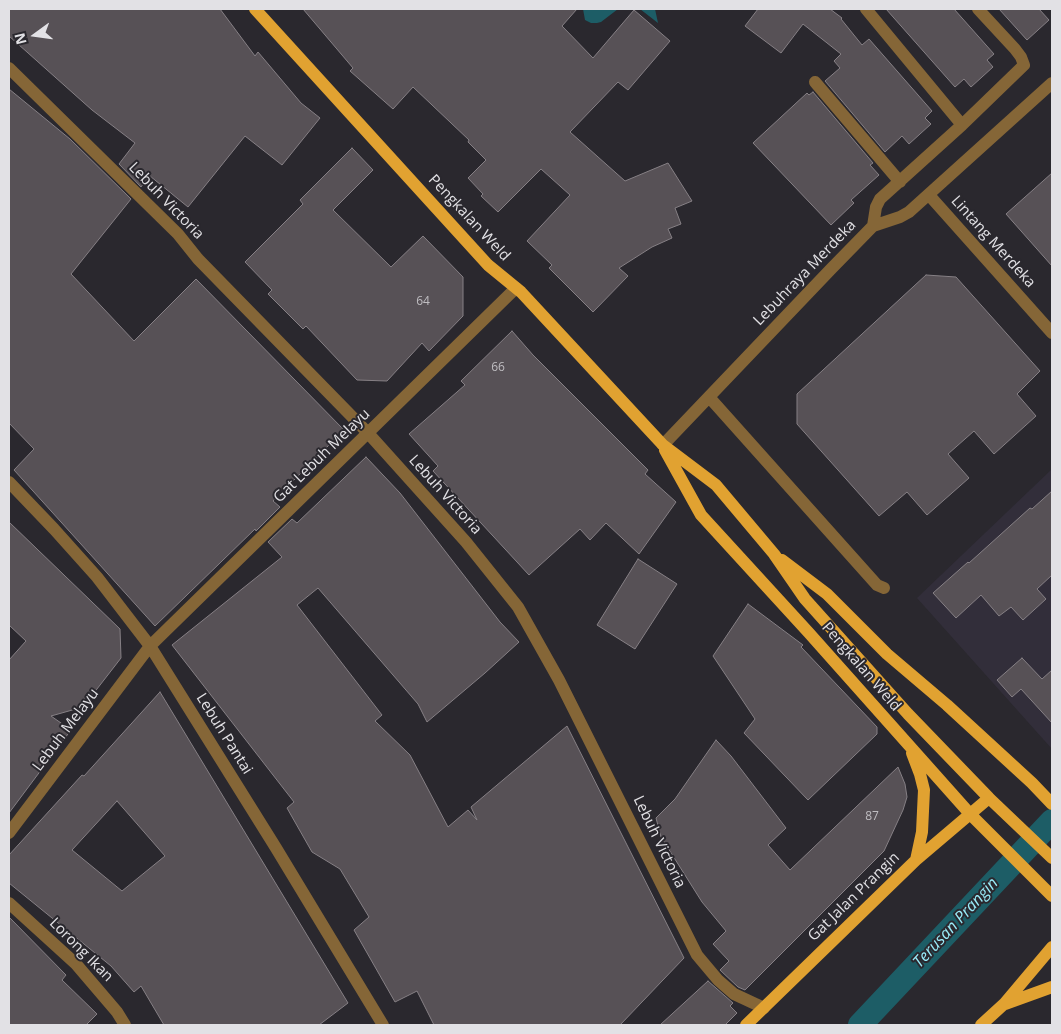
<!DOCTYPE html>
<html>
<head>
<meta charset="utf-8">
<style>
	body { margin:0 }
	#map { position:relative; width:1061px; height:1034px; overflow:hidden; background:#2a282e; font-family:"Open Sans",sans-serif }
	canvas { display:block }
	.frame { position:absolute; inset:0; border:10px solid #e2e1e5; pointer-events:none }
	.north { position:absolute; left:10px; top:10px; width:50px; height:50px; -webkit-text-stroke:4px #2a282e; paint-order:stroke; rotate:256deg; font-size:14px; font-weight:700; line-height:20px; text-align:center; color:#e2e1e5 }
	.north::after { content:''; display:block; margin:auto; width:18px; height:22px; background:#e2e1e5; clip-path:polygon(50% 0,100% 100%,50% 72%,0 100%) }
</style>
</head>
<body>
<div id="map">
<canvas width="1061" height="1034"></canvas>
<div class="frame"></div>
<div class="north">N</div>
</div>
<script>
const context = document.querySelector('canvas').getContext('2d');
context.lineJoin = 'round';
function paint(path, color) {
  context.fillStyle = color;
  context.fill(path, 'evenodd');
}
function toPath(rows) {
  const path = new Path2D();
  for (const r of rows) {
    path.moveTo(r[0], r[1]);
    for (let i = 2; i < r.length; i += 2) path.lineTo(r[i], r[i + 1]);
  }
  return path;
}
function strokePath(path, color, width, dash) {
  context.strokeStyle = color;
  context.lineWidth = width;
  context.lineCap = dash ? 'butt' : 'round';
  context.setLineDash(dash || []);
  context.stroke(path);
}
function write(font, color, halo, rows, align = 'center') {
  context.font = font + ' "Open Sans",sans-serif';
  context.lineWidth = 4;
  context.setLineDash([]);
  context.textBaseline = 'middle';
  context.strokeStyle = halo;
  context.fillStyle = color;
  for (const [text, x, y, turn = 0] of rows) {
    context.save();
    context.translate(x, y);
    context.rotate((+turn || 0) * Math.PI / 180);
    context.textAlign = isNaN(turn) ? turn : align;
    if (halo) context.strokeText(text, 0, 0);
    context.fillText(text, 0, 0);
    context.restore();
  }
}
const built = toPath([
	[1052,469,1052,749,917,598]
]);
const water = toPath([
	[583,9,618,9,601,22,597,23,591,23,585,20],
	[640,9,655,9,658,23]
]);
const canal = toPath([
	[860,1025,1052,821]
]);
const building = toPath([
	[9,9,220,9,255,56,258,52,301,103,320,118,282,165,245,136,188,207,150,176,141,187,119,164,135,143,92,110,9,36,9,9],
	[303,9,577,9,562,26,593,58,634,10,670,41,628,90,618,82,570,132,625,181,668,163,692,201,675,208,681,224,668,229,672,238,652,247,619,268,628,276,593,312,549,268,552,265,527,241,570,195,541,169,498,212,481,196,483,194,468,178,486,160,468,142,469,140,413,87,393,109,350,71,353,68,303,9],
	[758,9,830,9,842,18,841,19,862,45,869,39,932,111,925,118,931,124,909,144,902,136,885,152,825,81,840,68,834,61,841,54,803,24,781,53,745,26,758,9],
	[886,9,954,9,994,54,987,60,993,67,971,87,964,79,955,87,886,9],
	[999,9,1039,9,1049,20,1027,40,999,9],
	[9,89,70,139,131,199,71,274,134,341,196,279,344,430,273,501,280,507,256,531,255,529,155,626,14,470,34,449,9,423,9,89],
	[813,92,873,163,870,165,879,175,851,200,854,203,831,225,753,143,807,93,809,95,813,92],
	[352,148,373,170,333,210,391,267,423,236,463,277,463,316,429,351,422,343,387,381,357,380,306,326,303,329,268,294,272,290,245,262,303,204,300,200,352,148],
	[1052,173,1052,266,1006,214,1052,173],
	[926,275,956,277,1040,371,1017,394,1036,416,994,454,974,431,948,454,969,478,927,515,907,492,879,516,797,424,797,394,926,275],
	[512,331,533,355,648,470,645,474,676,502,639,554,606,523,590,540,580,529,529,575,433,471,438,466,409,434,465,385,461,381,512,331],
	[366,457,400,493,500,622,519,642,485,673,427,722,418,704,318,588,297,605,382,715,375,721,410,755,448,827,468,810,477,820,471,807,567,726,684,958,620,1025,434,1025,417,991,395,1002,354,930,369,917,340,869,312,852,287,808,294,802,172,645,282,557,268,542,292,519,297,523,366,457],
	[1052,491,1052,575,1037,589,1046,599,1023,620,1011,607,999,616,981,595,956,618,933,593,968,562,969,563,1030,508,1032,509,1052,491],
	[9,522,120,629,121,658,83,707,51,716,71,730,9,813,9,660,26,641,9,625,9,522],
	[638,559,677,584,635,649,597,625,638,559],
	[748,604,803,645,801,647,877,727,877,734,808,800,744,733,755,719,713,656,748,604],
	[1022,658,1042,679,1052,670,1052,723,1021,689,1012,697,997,680,1022,658],
	[160,692,348,1003,319,1025,164,1025,141,986,134,992,111,966,9,883,9,855,82,775,84,776,160,692],
	[117,801,165,856,122,891,72,850,117,801],
	[716,740,731,756,786,828,768,845,790,870,898,767,905,784,907,797,903,810,884,851,745,990,738,987,720,970,729,961,713,944,726,931,702,902,661,837,656,818,675,799,716,740],
	[9,917,66,975,62,980,97,1014,86,1025,9,1025,9,917],
	[708,981,733,1003,730,1006,737,1013,725,1025,660,1025,708,981]
]);
const minor = toPath([
	[866,9,962,125],
	[9,68,178,234,198,259,368,433,466,542,518,607,559,680,697,955,718,980,734,994,764,1008],
	[815,82,900,182],
	[929,195,1052,333],
	[873,226,876,207,880,199,962,125,1024,65,1021,57,1015,49,978,9],
	[709,397,877,585,884,588],
	[663,445,831,269,873,226,900,217,909,212,1052,83],
	[9,482,54,529,97,577,150,646,276,848,383,1025],
	[9,833,150,646,516,288],
	[9,903,76,964,117,1012,125,1025]
]);
const major = toPath([
	[255,9,488,265,521,292,663,445,716,485,774,554,805,599,908,714,989,798,1052,858],
	[665,450,701,515,809,633,971,815,1052,896],
	[782,560,827,594,887,654,947,705,1032,783,1052,804],
	[912,753,920,774,924,790,922,832,916,860],
	[1005,1004,1052,987],
	[746,1025,916,860,989,798],
	[981,1025,1004,1004,1052,947]
]);
const numberNames = [
	["64",423,302],
	["66",498,368],
	["87",872,817]
];
const streetNames = [
	["Lebuh Victoria",166,201,46],
	["Pengkalan Weld",469,218,47],
	["Lintang Merdeka",993,242,48],
	["Lebuhraya Merdeka",805,273,-46],
	["Gat Lebuh Melayu",322,456,-44],
	["Lebuh Victoria",445,495,48],
	["Pengkalan Weld",861,667,49],
	["Lebuh Melayu",66,730,-53],
	["Lebuh Pantai",224,734,58],
	["Lebuh Victoria",659,842,64],
	["Gat Jalan Prangin",854,897,-44],
	["Lorong Ikan",81,950,45]
];
const waterNames = [
	["Terusan Prangin",956,923,-47]
];
paint(built, '#322e3a');
paint(water, '#1d5d66');
strokePath(canal, '#1d5d66', 24);
paint(building, '#575156');
strokePath(building, '#868085', 1);
strokePath(minor, '#856637', 12);
strokePath(major, '#e1a231', 12);
write('12px', '#bfbdc1', null, numberNames);
write('15px', '#e2e1e5', '#2a282e', streetNames);
write('italic 16px', '#99ecf9', '#2a282e', waterNames);
</script>
</body>
</html>
